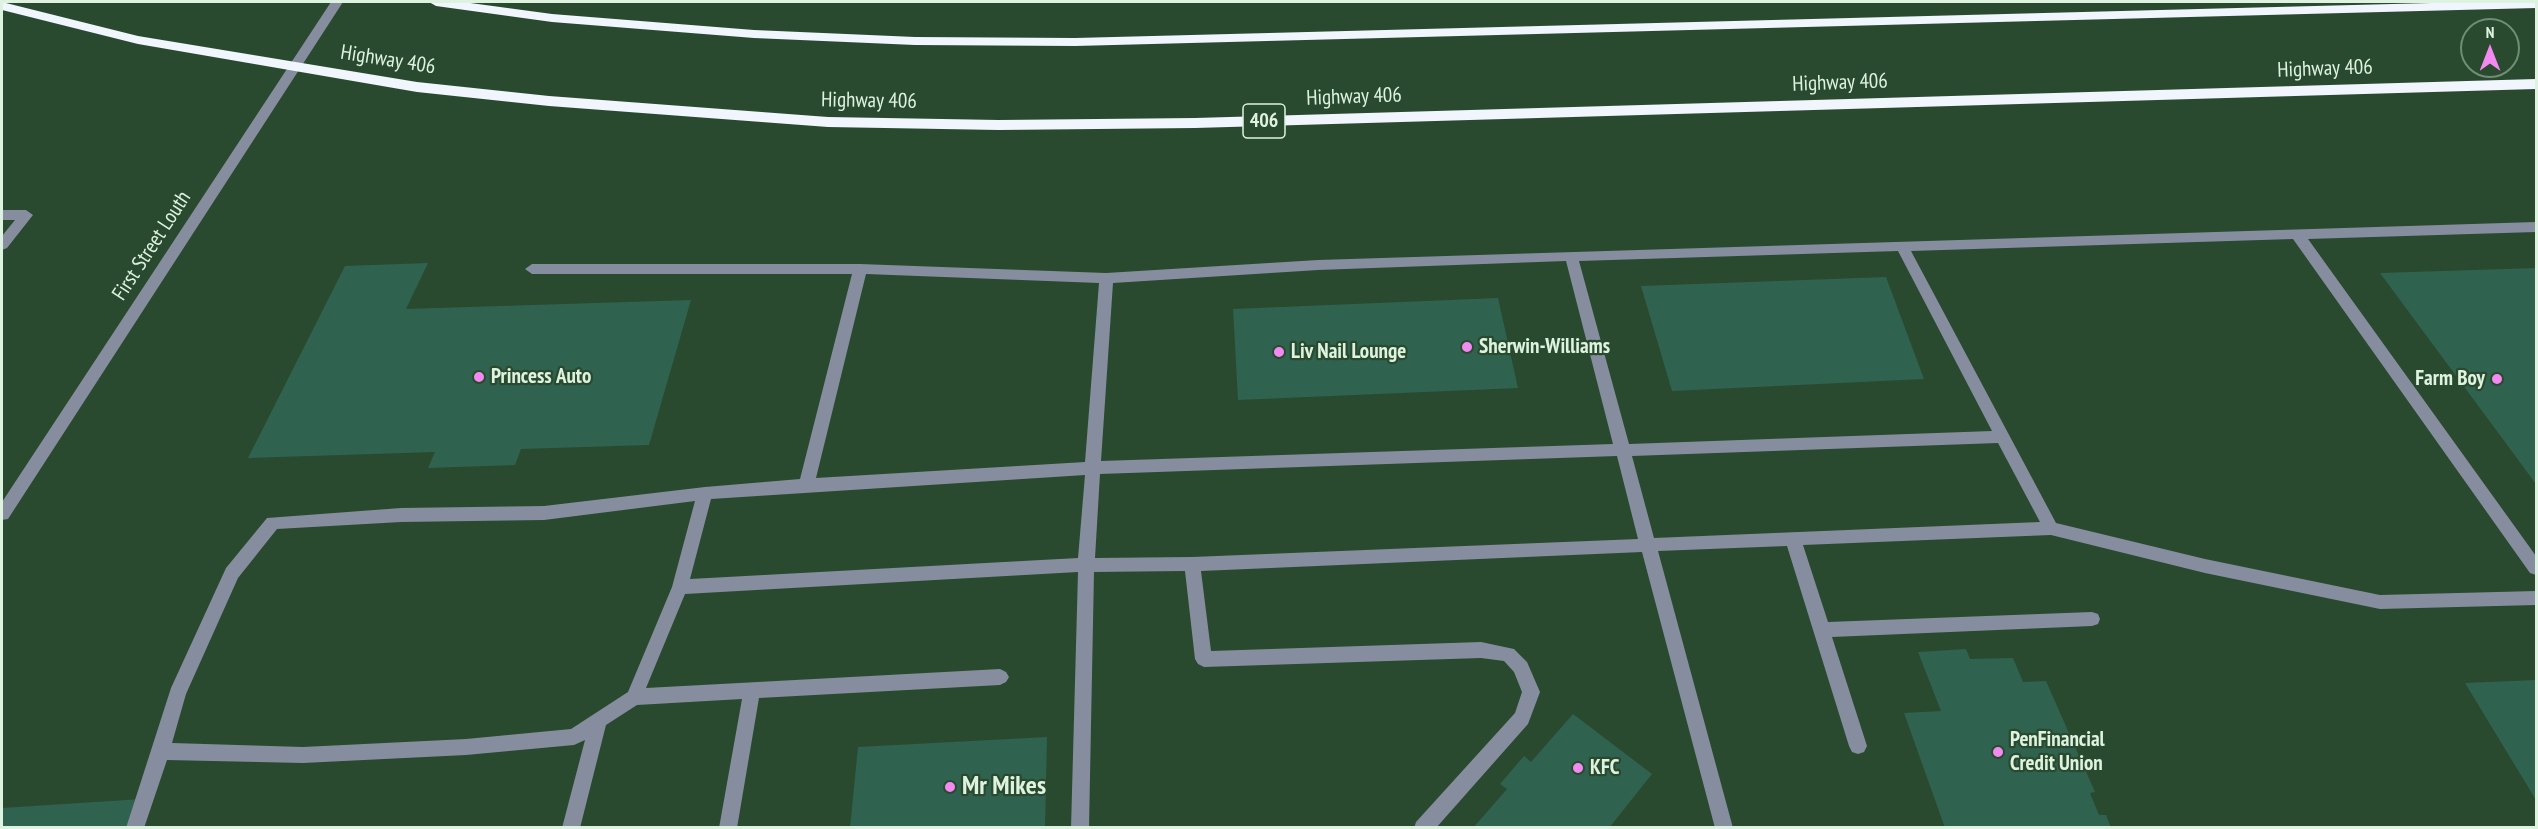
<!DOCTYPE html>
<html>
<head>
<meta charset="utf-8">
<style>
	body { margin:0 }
	#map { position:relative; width:2538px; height:829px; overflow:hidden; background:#294a2e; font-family:"PT Sans Narrow",sans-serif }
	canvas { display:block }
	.frame { position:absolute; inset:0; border:3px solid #def2e0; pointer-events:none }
	.north { position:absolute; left:2460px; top:18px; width:60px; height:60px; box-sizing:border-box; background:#294a2e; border:2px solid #718d75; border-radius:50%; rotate:0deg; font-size:16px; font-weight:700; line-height:24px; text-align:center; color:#def2e0 }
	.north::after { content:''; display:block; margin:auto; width:21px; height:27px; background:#f38af1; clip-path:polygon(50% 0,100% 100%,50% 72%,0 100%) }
</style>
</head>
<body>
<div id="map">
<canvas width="2538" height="829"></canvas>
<div class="frame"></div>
<div class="north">N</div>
</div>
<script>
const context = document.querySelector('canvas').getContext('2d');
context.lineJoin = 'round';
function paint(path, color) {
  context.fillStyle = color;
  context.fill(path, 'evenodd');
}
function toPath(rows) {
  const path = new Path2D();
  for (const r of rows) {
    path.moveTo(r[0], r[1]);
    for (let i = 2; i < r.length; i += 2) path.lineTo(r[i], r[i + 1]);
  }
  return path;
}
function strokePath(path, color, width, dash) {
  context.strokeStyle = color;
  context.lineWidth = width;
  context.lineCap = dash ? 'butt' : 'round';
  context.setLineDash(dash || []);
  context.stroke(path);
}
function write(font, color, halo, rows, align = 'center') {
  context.font = font + ' "PT Sans Narrow",sans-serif';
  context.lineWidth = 4.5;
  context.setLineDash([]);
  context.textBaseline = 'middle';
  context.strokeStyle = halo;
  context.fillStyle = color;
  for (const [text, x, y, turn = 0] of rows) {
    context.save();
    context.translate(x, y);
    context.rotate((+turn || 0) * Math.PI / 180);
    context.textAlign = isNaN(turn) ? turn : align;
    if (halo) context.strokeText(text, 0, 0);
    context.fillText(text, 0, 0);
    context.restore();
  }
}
const building = toPath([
	[428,263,406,309,691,300,649,445,521,449,515,465,428,468,435,452,248,458,345,266],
	[2536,268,2536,484,2380,273],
	[1886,277,1924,379,1672,391,1641,286],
	[1498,298,1518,388,1238,400,1233,309],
	[1966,649,1970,659,2013,658,2023,682,2046,681,2095,792,2090,793,2099,815,2106,815,2111,828,1945,828,1904,713,1941,711,1918,652],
	[2536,680,2536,800,2465,683],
	[1573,714,1652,774,1609,828,1473,828,1507,789,1500,784,1524,756,1531,762],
	[1047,737,1045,828,850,828,858,747],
	[142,799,128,828,2,828,2,808]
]);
const minor = toPath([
	[331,2,343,2,8,519,2,520,2,502,331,2],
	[2,210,26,210,33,215,7,248,2,250,2,236,15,220,2,220,2,210],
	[2536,222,2536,232,2308,239,2536,556,2536,575,2530,573,2293,239,1911,251,2056,523,2205,559,2380,595,2536,591,2536,605,2380,609,2205,573,2051,535,1803,545,1828,622,2092,612,2098,614,2100,619,2098,624,2092,626,1832,637,1867,746,1864,752,1858,754,1852,752,1849,746,1787,546,1658,551,1733,828,1715,828,1642,552,1201,571,1211,651,1481,642,1514,649,1527,662,1540,692,1528,724,1436,828,1414,828,1416,822,1515,713,1522,692,1514,672,1504,661,1481,658,1204,667,1198,664,1195,659,1185,571,1094,572,1089,828,1071,828,1078,572,685,594,646,688,1000,669,1006,672,1009,677,1006,682,1000,685,759,698,737,828,719,828,742,699,637,705,606,725,580,828,562,828,585,740,574,745,466,755,303,763,167,760,144,828,126,828,171,688,226,568,267,518,401,508,544,506,705,487,800,479,852,274,532,274,525,269,532,264,860,264,1106,273,1318,260,2536,222],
	[1898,251,1992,431,1629,444,1579,261,1898,251],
	[1566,261,1613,444,1101,461,1113,283,1318,270,1566,261],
	[866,274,1099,283,1085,462,816,478,866,274],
	[1998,443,2040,522,1654,538,1632,456,1998,443],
	[1617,456,1638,539,1192,557,1095,558,1100,474,1617,456],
	[1085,475,1078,558,690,579,711,499,1085,475],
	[695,501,672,587,628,692,571,729,466,739,303,747,172,743,186,694,238,578,277,529,401,522,544,520,695,501]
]);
const highway = toPath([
	[2,2,138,36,417,82,549,96,828,117,999,120,1195,118,2536,79,2536,89,1195,128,999,130,828,127,549,106,417,92,138,44,2,10,2,2],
	[429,2,463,2,552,14,754,30,915,37,1075,38,2470,2,2536,2,2536,8,1075,46,915,45,754,38,552,22,436,6,429,2]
]);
const markers = [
	[1467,347,6,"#f38af1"],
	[1279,352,6,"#f38af1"],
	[479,377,6,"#f38af1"],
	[2497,379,6,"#f38af1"],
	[1998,752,6,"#f38af1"],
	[1578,768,6,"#f38af1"],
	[950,787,6,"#f38af1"]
];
const shields = [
	[1264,121,42]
];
const shieldNames = [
	["406",1264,121]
];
const streetNames = [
	["Highway 406",388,60,9],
	["Highway 406",2325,69,-2],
	["Highway 406",1840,83,-2],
	["Highway 406",1354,97,-2],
	["Highway 406",869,101,1],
	["First Street Louth",152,246,-57]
];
const poiNames = [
	["Sherwin-Williams",1479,347],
	["Liv Nail Lounge",1291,352],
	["Princess Auto",491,377],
	["Farm Boy",2485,379,"right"],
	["PenFinancial",2010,740],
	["Credit Union",2010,764],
	["KFC",1590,768]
];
const nearPoinames = [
	["Mr Mikes",962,787]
];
paint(building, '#306250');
paint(minor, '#868d9f');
paint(highway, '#f1f5fe');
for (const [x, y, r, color] of markers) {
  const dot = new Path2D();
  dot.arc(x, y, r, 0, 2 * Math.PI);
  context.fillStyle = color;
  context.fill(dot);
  strokePath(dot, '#294a2e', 2);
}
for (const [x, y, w] of shields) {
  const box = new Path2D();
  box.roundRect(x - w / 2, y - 17, w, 34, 4.5);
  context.fillStyle = '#294a2e';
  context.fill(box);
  strokePath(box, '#def2e0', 1.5);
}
write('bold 20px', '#def2e0', null, shieldNames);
write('21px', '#def2e0', '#294a2e', streetNames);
write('bold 21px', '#def2e0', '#294a2e', poiNames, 'left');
write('bold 26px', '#def2e0', '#294a2e', nearPoinames, 'left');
</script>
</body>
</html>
